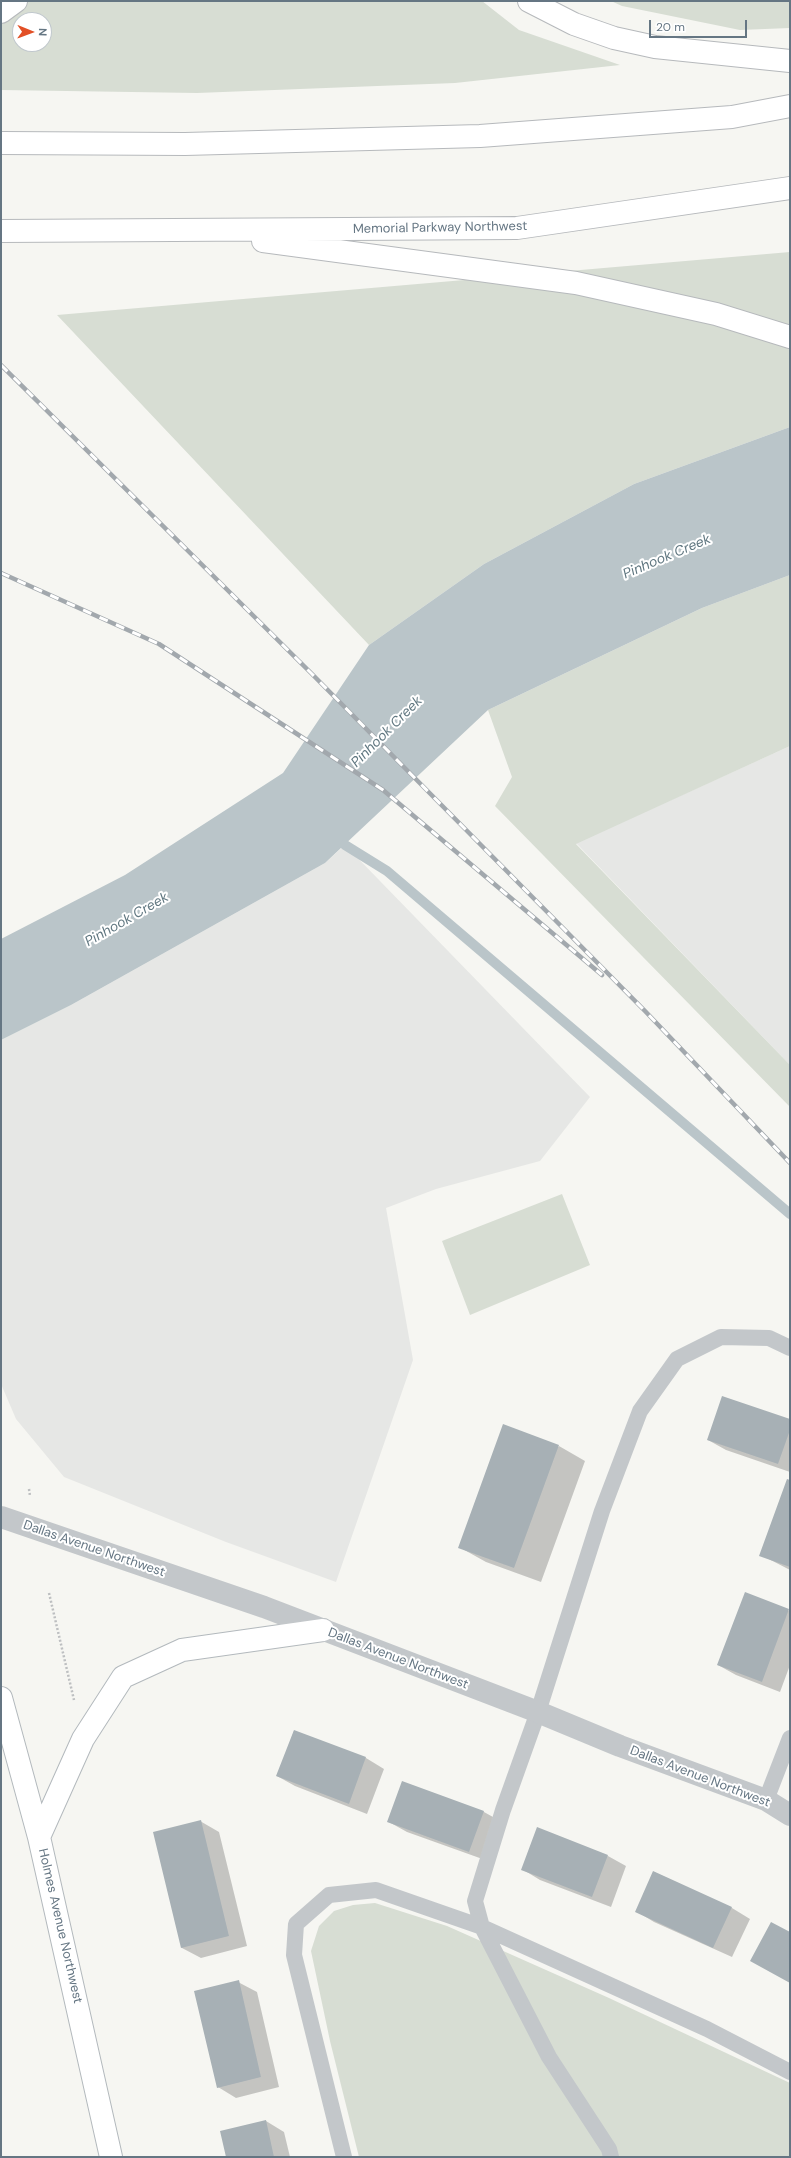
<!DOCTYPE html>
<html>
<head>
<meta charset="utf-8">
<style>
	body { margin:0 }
	#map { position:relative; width:791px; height:2158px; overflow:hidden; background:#f6f6f2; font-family:"DM Sans",sans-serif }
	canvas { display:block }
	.frame { position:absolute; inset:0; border:2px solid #657683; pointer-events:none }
	.north { position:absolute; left:12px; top:12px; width:40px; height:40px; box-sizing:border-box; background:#fff; border:1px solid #c1c8cd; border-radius:50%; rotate:91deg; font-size:11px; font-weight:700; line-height:16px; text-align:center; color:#657683 }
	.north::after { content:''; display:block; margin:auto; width:14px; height:18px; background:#e25026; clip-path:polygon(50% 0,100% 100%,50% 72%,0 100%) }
	.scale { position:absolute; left:649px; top:20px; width:98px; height:18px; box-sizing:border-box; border:2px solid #657683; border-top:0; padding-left:5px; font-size:12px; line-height:14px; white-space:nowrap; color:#657683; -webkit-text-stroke:3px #fff; paint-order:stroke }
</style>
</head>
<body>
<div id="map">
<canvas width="791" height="2158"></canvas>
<div class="frame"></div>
<div class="north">N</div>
<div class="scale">20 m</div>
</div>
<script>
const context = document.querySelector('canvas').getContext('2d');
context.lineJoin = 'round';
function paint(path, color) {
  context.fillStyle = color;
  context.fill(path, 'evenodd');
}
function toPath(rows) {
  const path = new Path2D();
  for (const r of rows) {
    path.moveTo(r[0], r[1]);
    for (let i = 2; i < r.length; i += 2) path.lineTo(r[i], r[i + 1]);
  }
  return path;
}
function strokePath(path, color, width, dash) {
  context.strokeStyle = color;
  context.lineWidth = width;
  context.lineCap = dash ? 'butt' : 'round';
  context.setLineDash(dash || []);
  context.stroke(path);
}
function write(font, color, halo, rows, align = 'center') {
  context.font = font + ' "DM Sans",sans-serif';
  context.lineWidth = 4;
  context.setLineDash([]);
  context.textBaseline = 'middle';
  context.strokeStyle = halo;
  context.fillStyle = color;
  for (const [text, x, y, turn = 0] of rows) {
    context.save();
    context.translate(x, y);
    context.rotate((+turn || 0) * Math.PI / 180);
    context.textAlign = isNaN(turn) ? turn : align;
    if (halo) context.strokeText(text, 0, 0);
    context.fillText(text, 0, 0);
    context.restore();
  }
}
const built = toPath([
	[790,746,790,1065,576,843],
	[345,845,590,1097,540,1161,436,1189,386,1208,413,1360,336,1582,226,1542,64,1477,16,1419,1,1384,1,1040,71,1005,325,863]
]);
const green = toPath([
	[1,1,482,1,519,30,620,65,455,83,197,93,1,90],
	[20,20,44,20,44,44,20,44],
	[611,1,790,1,790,28,740,30,622,6],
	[790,252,790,427,634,484,484,564,369,645,57,315],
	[790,575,790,746,576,844,790,1065,790,1107,495,806,512,777,488,710,702,608],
	[562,1194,590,1265,470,1315,442,1241],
	[375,1903,447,1926,609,1998,790,2083,790,2157,359,2157,330,2041,311,1951,319,1926,334,1911,353,1905]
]);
const water = toPath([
	[790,427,790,575,702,608,488,710,325,863,71,1005,1,1040,1,939,125,875,283,773,369,645,484,564,634,484]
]);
const shadow = toPath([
	[790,1420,790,1472,726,1450,708,1440],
	[559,1446,585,1461,541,1582,486,1562,459,1547],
	[790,1481,790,1570,761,1555],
	[789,1610,790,1665,780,1692,736,1675,718,1665],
	[294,1731,366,1758,384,1769,367,1814,295,1786,277,1776],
	[402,1783,484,1812,502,1822,488,1861,407,1832,389,1822],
	[200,1821,219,1832,247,1946,201,1958,182,1948,154,1833],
	[608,1856,626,1866,611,1907,540,1880,522,1869],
	[654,1872,732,1908,750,1919,732,1957,654,1922,636,1911],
	[238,1982,257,1992,279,2087,236,2098,218,2087],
	[266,2121,284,2132,290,2157,227,2157]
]);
const stream = toPath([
	[345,845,387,871,790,1214]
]);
const building = toPath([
	[722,1396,790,1419,790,1430,778,1464,707,1440],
	[503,1424,559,1445,514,1568,458,1548],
	[787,1479,790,1480,790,1567,759,1556],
	[745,1592,789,1609,762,1682,717,1665],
	[294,1730,366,1757,349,1804,276,1776],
	[402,1781,484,1811,469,1852,387,1822],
	[201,1820,229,1936,181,1948,153,1832],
	[537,1827,608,1855,592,1897,521,1870],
	[653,1871,732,1907,713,1948,635,1912],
	[771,1922,790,1932,790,1983,750,1961],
	[239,1980,261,2077,217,2088,194,1991],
	[266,2120,274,2157,226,2157,220,2131]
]);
const path = toPath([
	[29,1489,30,1496],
	[49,1593,74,1700]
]);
const lane = toPath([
	[766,1800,790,1738],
	[344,2157,294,1955,296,1924,329,1895,376,1890,482,1927,707,2029,790,2072],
	[611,2157,609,2149,549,2057,482,1927,475,1901,503,1810,538,1712,602,1511,640,1411,677,1359,721,1337,769,1338,790,1348]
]);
const street = toPath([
	[1,1517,264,1607,538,1712,620,1746,766,1800,790,1815]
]);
const secondary = toPath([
	[1,1698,39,1837,111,2157],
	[39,1837,83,1739,123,1677,182,1650,323,1630]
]);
const highway = toPath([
	[529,1,574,24,614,38,655,47,790,61],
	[1,12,16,1],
	[1,143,185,144,480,136,732,117,790,106],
	[1,231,517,228,790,188],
	[263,241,576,283,716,314,790,337]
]);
const rail = toPath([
	[1,365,311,673,645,1011,790,1163],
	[1,573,159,644,383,790,602,975]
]);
const streetNames = [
	["Memorial Parkway Northwest",440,228,-1],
	["Dallas Avenue Northwest",94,1549,19],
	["Dallas Avenue Northwest",398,1659,21],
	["Dallas Avenue Northwest",700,1777,21],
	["Holmes Avenue Northwest",60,1926,77]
];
const waterNames = [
	["Pinhook Creek",667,557,-23],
	["Pinhook Creek",387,732,-45],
	["Pinhook Creek",127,920,-30]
];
paint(built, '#e6e7e5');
paint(green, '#d7ddd3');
paint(water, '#bac5c9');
paint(shadow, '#0003');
strokePath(stream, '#bac5c9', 10);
paint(building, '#a7b0b5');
strokePath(secondary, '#b3b9bd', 24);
strokePath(highway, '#b6b9bc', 24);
strokePath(path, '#bdbfc1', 2.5, [2, 2]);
strokePath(lane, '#c3c7ca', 16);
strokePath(street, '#c3c7ca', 22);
strokePath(secondary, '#fff', 22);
strokePath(highway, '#fff', 22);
strokePath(rail, '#a2a8ad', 4.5);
strokePath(rail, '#fff', 3, [9]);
write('13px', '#657683', '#fff', streetNames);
write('italic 14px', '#607780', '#fff', waterNames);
</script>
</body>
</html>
